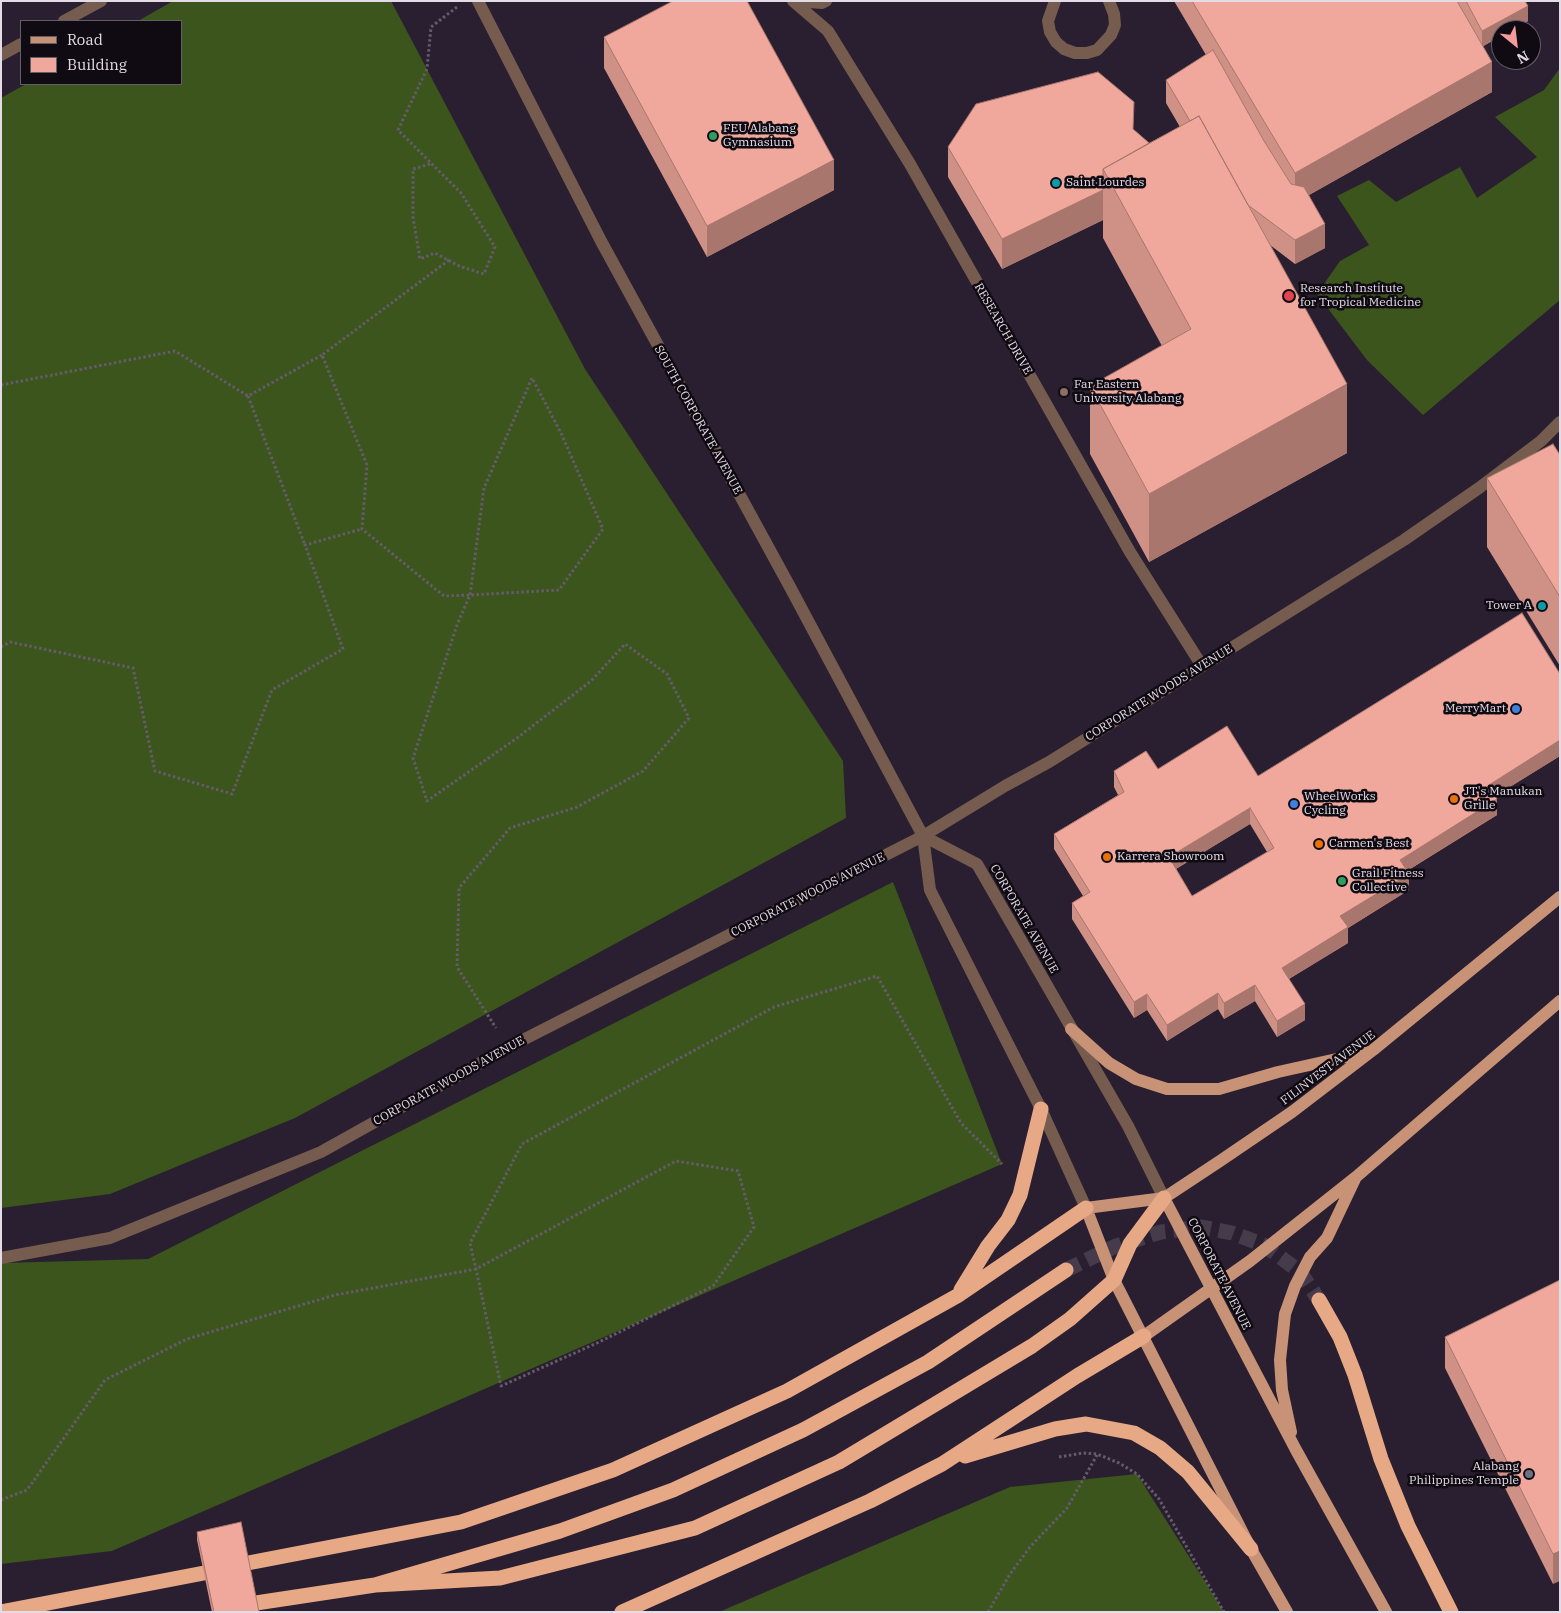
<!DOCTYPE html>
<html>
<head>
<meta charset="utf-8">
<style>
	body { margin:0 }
	#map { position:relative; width:1561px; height:1613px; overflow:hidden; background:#2a1f30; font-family:"IBM Plex Serif",serif }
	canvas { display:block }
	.frame { position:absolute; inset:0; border:2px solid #e3dce7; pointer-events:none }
	.legend { position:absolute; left:20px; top:20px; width:162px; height:65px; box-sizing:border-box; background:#100b12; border:1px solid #645f67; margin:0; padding:6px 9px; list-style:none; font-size:15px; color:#e3dce7 }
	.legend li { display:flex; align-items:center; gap:10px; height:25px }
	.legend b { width:25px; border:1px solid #645f67 }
	.north { position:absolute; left:1491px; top:20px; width:50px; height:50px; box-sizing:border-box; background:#100b12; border:1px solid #645f67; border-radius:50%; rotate:151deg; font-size:14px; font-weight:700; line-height:20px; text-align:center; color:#e3dce7 }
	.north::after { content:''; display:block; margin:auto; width:18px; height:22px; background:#f59b9c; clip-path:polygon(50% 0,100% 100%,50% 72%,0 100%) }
</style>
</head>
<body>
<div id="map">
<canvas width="1561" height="1613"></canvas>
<div class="frame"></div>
<ul class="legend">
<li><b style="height:6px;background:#c79276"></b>Road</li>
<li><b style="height:14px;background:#f1a89c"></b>Building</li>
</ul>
<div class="north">N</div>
</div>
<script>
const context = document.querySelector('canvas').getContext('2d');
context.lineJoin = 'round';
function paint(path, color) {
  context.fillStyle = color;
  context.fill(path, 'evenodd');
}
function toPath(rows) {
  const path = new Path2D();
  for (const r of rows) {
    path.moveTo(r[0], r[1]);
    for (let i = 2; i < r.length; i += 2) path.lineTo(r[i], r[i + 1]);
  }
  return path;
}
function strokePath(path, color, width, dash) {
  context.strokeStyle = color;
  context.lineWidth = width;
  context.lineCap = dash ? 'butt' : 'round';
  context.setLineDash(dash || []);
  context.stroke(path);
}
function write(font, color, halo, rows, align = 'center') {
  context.font = font + ' "IBM Plex Serif",serif';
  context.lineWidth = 5;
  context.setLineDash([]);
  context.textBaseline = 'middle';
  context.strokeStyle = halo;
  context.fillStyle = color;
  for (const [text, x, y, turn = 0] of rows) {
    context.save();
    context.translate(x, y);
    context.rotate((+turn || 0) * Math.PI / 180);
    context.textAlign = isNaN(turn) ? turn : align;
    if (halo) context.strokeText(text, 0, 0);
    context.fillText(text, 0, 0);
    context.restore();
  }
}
const forest = toPath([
	[173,1,391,1,585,369,843,761,846,818,295,1118,110,1194,1,1208,1,98,26,84,181,84,181,21,138,21],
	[1560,68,1560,300,1423,415,1367,360,1317,294,1340,261,1369,245,1337,196,1369,180,1396,202,1460,167,1477,198,1537,157,1495,117,1544,90],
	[893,882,1002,1164,112,1551,1,1564,1,1263,148,1259],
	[1137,1474,1224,1612,719,1612,1010,1487]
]);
const highwayTunnel = toPath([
	[1066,1270,1116,1246,1161,1232,1202,1227,1232,1233,1264,1245,1300,1272,1319,1300]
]);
const path = toPath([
	[430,164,413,169,413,217,420,259,435,253,459,266,484,274,495,247,461,193,398,130,427,69,431,27,457,7],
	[449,260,322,355,367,465,362,529,444,596,470,595,559,590,603,529,561,433,532,378,484,488,470,595,457,625,413,758,427,801,517,738,591,681,625,644,667,674,689,718,643,771,577,807,510,828,459,888,457,967,496,1028],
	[1,385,175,351,248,396,322,355],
	[248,396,305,545],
	[1,647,10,642,133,668,155,771,232,794,272,690,343,649,305,545,362,529],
	[1059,1457,1083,1453,1097,1454,1119,1463,1137,1474,1159,1499,1224,1612],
	[1,1500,27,1490,105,1380,187,1339,335,1295,476,1269,676,1161,738,1171,754,1227,713,1286,597,1343,501,1386,476,1269,470,1243,522,1144,774,1007,877,976,961,1123,1002,1164],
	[988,1612,1010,1574,1030,1547,1067,1508,1097,1455]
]);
const minor = toPath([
	[478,1,601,241,790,587,923,836,930,890,1041,1109,1086,1208],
	[793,1,828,31,910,164,1130,552,1202,666],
	[797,1,822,3,826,1],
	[1055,1,1048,21,1050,32,1056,42,1064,49,1075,53,1087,53,1097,50,1111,35,1115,25,1114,14,1109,1],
	[64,21,101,1],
	[1,55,21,44],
	[923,836,977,864,1128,1126,1164,1198],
	[1,1258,110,1238,321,1152,509,1047,923,836,1005,786,1049,762,1404,540,1479,488,1541,441,1560,422]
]);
const major = toPath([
	[1071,1029,1109,1063,1136,1079,1167,1089,1219,1089,1278,1072,1368,1052],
	[1164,1198,1296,1450,1386,1612],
	[1144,1336,1250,1261,1356,1177,1560,1001],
	[1291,1432,1282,1390,1280,1360,1285,1314,1295,1286,1310,1257,1327,1238,1355,1179],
	[1287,1612,1251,1549,1114,1280,1086,1208,1164,1198,1220,1161,1292,1112,1373,1050,1560,897]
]);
const highway = toPath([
	[961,1290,988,1246,1008,1220,1020,1195,1041,1109],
	[1319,1300,1340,1337,1355,1375,1381,1459,1408,1526,1451,1612],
	[965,1456,1055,1429,1086,1424,1134,1433,1160,1448,1188,1472,1251,1549],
	[248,1563,461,1522,613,1470,787,1391,957,1296,1086,1208],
	[375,1585,500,1578,695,1528,839,1462,1032,1346,1070,1319,1114,1280,1130,1244,1164,1198],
	[256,1603,375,1585,560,1531,673,1490,803,1430,928,1362,1066,1270],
	[1,1612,204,1573],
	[622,1612,870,1501,942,1464,1077,1376,1144,1336]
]);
const wall = toPath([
	[1174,1,1525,1,1528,21,1483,46,1492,92,1309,195,1325,248,1295,264,1270,245,1347,453,1149,562,1090,454,1090,386,1162,346,1103,238,1103,220,1002,269,948,177,948,147,1134,130,1149,143,1180,127,1166,103,1166,80,1206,55],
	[604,37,834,190,707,257,604,68],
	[1560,455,1560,666,1487,547,1487,478],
	[1560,674,1560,756,1495,796,1497,815,1407,871,1409,890,1348,928,1348,943,1289,979,1305,1020,1277,1037,1255,1001,1224,1019,1218,1009,1167,1041,1147,1010,1134,1018,1072,919,1072,903,1083,896,1054,849,1054,834,1118,795,1114,787,1114,771,1158,769,1258,776],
	[1250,824,1267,852,1192,896,1176,869],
	[1560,1280,1553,1584,1445,1368,1445,1337],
	[197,1532,259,1612,212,1612,197,1540]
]);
const shadedWall = toPath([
	[1528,6,1528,21,1512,30,1501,30,1501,36,1482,47,1482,31],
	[1492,62,1492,92,1295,203,1295,173],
	[834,160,834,190,707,257,707,226],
	[1103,190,1103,220,1002,269,1002,239],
	[1325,224,1325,248,1295,264,1295,240],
	[1347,384,1347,453,1149,562,1149,494],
	[1560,740,1560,756,1489,800,1489,785],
	[1497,799,1497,815,1400,875,1400,860],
	[1250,808,1250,824,1169,873,1169,857],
	[1409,874,1409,890,1348,928,1348,943,1282,983,1282,968,1340,916],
	[1255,985,1255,1001,1224,1019,1224,1003],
	[1218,993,1218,1009,1167,1041,1167,1025],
	[1147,994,1147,1010,1134,1018,1134,1002],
	[1305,1004,1305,1020,1277,1037,1277,1021],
	[1560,1551,1560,1581,1553,1584,1553,1554]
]);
const building = toPath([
	[673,1,747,1,834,160,707,226,604,37,673,1],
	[1192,1,1457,1,1492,62,1295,173,1192,1],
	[1466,1,1525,1,1528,6,1482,31,1466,1],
	[1213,50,1264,141,1291,184,1304,187,1325,224,1295,240,1248,205,1199,116,1190,121,1166,80,1213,50],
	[1098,72,1134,102,1133,129,1149,143,1103,169,1103,190,1002,239,948,147,976,104,1098,72],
	[1199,116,1347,384,1149,494,1090,386,1191,329,1103,169,1199,116],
	[1553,444,1560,455,1560,597,1487,478,1553,444],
	[1522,613,1560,674,1560,740,1489,785,1497,799,1400,860,1409,874,1340,916,1348,927,1282,968,1305,1004,1277,1021,1255,985,1224,1003,1218,993,1167,1025,1147,994,1134,1002,1072,903,1090,892,1054,834,1124,792,1114,771,1146,751,1158,769,1227,726,1258,776,1522,613],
	[1250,808,1274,848,1192,896,1169,857,1250,808],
	[1560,1280,1560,1551,1553,1554,1445,1337,1560,1280],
	[241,1522,259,1612,214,1612,197,1532,241,1522]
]);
const markers = [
	[713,136,5,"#2e9e5b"],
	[1056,183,5,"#0f9aa8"],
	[1289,296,6,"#e0444e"],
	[1064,392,5,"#8d6e63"],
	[1542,606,5,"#0f9aa8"],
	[1516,709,5,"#3f7fe0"],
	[1454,799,5,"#e8710a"],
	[1294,804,5,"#3f7fe0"],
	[1319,844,5,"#e8710a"],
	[1107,857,5,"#e8710a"],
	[1342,881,5,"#2e9e5b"],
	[1529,1474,5,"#6b7280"]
];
const poiNames = [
	["FEU Alabang",723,129],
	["Gymnasium",723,143],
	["Saint Lourdes",1066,183],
	["Research Institute",1300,289],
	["for Tropical Medicine",1300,303],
	["Far Eastern",1074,385],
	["University Alabang",1074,399],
	["Tower A",1532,606,"right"],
	["MerryMart",1506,709,"right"],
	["JT's Manukan",1464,792],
	["Grille",1464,806],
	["WheelWorks",1304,797],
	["Cycling",1304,811],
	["Carmen's Best",1329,844],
	["Karrera Showroom",1117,857],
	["Grail Fitness",1352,874],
	["Collective",1352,888],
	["Alabang",1519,1467,"right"],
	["Philippines Temple",1519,1481,"right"]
];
const streetNames = [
	["RESEARCH DRIVE",1003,329,60],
	["SOUTH CORPORATE AVENUE",698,420,61],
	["CORPORATE WOODS AVENUE",1159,693,-32],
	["CORPORATE WOODS AVENUE",808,895,-27],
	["CORPORATE AVENUE",1024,919,60],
	["FILINVEST AVENUE",1328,1068,-37],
	["CORPORATE WOODS AVENUE",449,1081,-29],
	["CORPORATE AVENUE",1219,1274,63]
];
paint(forest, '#3b551c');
strokePath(highwayTunnel, '#463b4b', 15, [15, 8]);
strokePath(path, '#655b6a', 3, [2.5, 2.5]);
strokePath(minor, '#755c4e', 12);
strokePath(major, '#c79276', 12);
strokePath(highway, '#e7a886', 15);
paint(wall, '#cf9086');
paint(shadedWall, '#a9766d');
paint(building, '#f1a89c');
strokePath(building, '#a9766d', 1);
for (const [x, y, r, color] of markers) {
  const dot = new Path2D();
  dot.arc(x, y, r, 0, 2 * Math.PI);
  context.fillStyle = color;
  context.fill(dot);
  strokePath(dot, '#100b12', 2);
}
write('12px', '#e3dce7', '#100b12', poiNames, 'left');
write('12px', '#e3dce7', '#100b12', streetNames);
</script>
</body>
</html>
